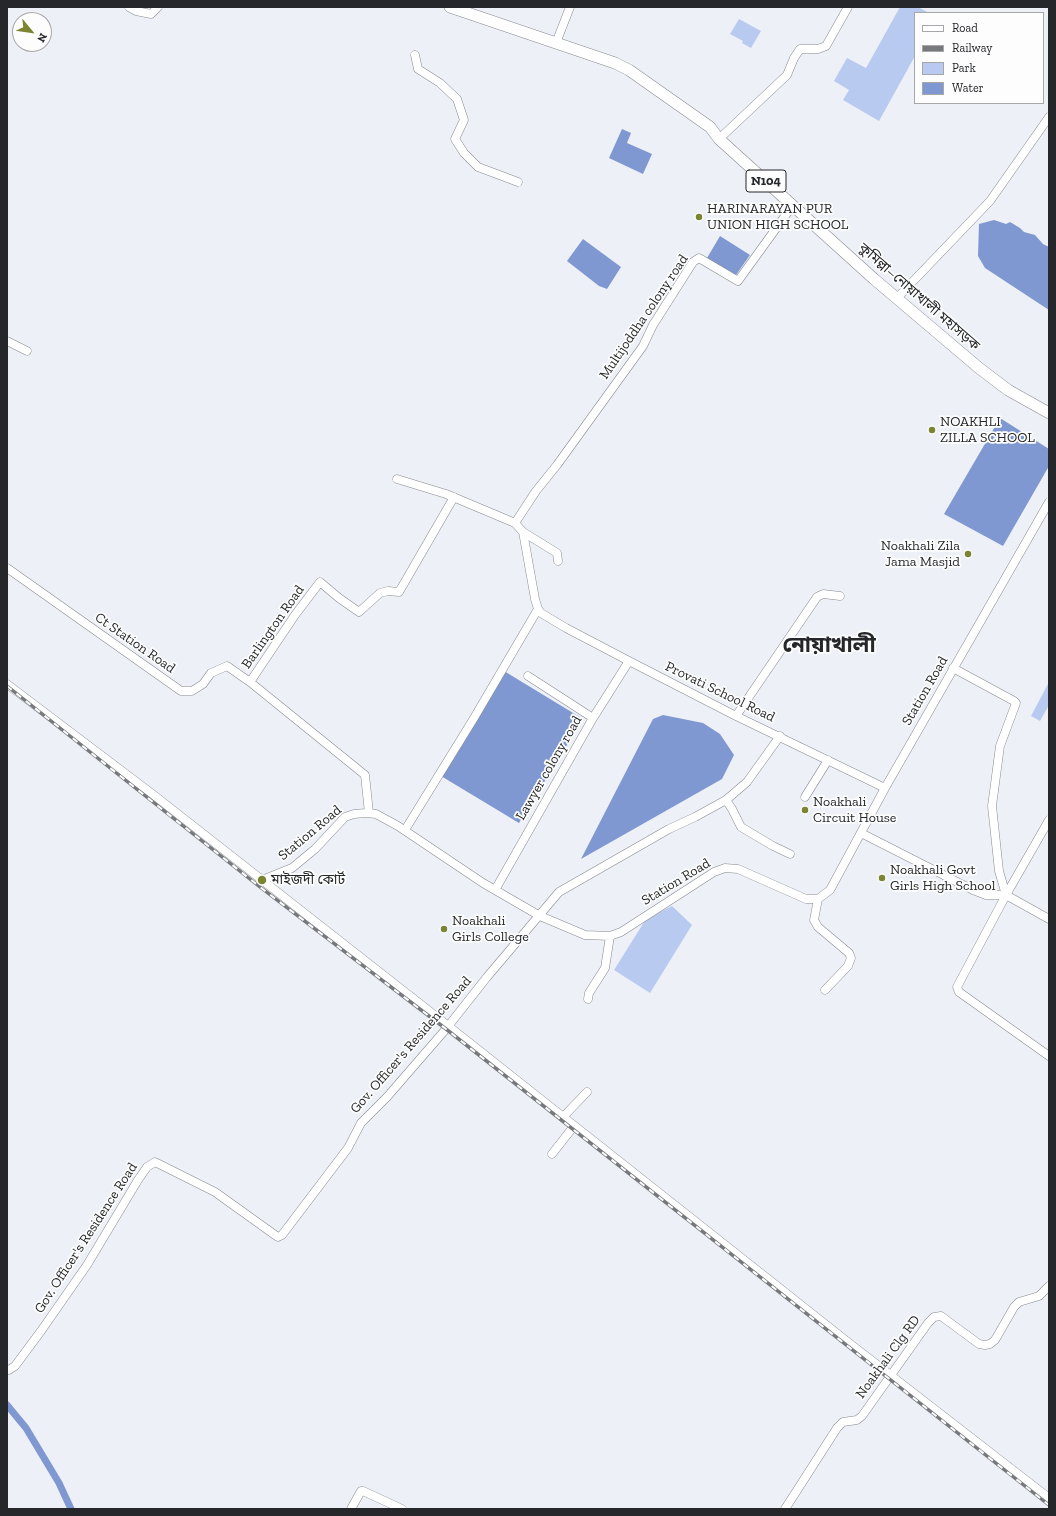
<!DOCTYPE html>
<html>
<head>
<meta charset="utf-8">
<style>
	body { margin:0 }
	#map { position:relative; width:1056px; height:1516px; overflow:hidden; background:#edf0f6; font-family:"Zilla Slab",serif }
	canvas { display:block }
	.frame { position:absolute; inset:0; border:8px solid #26272a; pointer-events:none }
	.legend { position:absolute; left:914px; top:12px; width:130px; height:92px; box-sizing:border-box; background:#fdfdfe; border:1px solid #a7a7a9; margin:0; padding:5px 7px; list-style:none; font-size:12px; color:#26272a }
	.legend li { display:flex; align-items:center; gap:8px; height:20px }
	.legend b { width:20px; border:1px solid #a7a7a9 }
	.north { position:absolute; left:12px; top:12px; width:40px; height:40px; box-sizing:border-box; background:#fdfdfe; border:1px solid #a7a7a9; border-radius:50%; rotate:119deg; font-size:11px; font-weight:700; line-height:16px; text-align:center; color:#26272a }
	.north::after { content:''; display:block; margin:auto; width:14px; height:18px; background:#7a8431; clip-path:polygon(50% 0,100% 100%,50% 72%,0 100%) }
</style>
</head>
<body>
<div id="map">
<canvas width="1056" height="1516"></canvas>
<div class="frame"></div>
<ul class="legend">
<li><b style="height:5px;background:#fff"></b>Road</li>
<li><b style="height:5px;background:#77797d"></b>Railway</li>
<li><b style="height:11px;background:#b9caf0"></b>Park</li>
<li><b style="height:11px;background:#7f98d1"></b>Water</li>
</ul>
<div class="north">N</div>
</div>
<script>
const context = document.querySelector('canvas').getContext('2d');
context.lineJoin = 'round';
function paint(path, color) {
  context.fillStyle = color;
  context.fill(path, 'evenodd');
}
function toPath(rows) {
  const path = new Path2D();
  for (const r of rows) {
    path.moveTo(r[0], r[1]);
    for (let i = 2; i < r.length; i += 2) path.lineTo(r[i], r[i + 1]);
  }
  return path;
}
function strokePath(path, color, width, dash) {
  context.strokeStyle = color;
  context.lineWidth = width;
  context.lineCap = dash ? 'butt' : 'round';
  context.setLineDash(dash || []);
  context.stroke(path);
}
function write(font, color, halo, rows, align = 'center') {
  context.font = font + ' "Zilla Slab","Noto Sans Bengali",serif';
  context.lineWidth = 3.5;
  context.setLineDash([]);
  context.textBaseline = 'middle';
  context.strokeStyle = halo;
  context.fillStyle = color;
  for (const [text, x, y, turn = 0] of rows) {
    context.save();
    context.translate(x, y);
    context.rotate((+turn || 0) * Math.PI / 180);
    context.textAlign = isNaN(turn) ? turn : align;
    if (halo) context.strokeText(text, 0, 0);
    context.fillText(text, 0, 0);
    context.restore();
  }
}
const green = toPath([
	[900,7,918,7,929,13,915,13,915,56,879,121,843,100,849,90,834,81,847,58,866,68],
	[739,19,761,31,751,48,742,43,743,41,730,34],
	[1049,682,1049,705,1040,721,1031,716],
	[672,906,692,925,650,993,614,970,646,919]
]);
const water = toPath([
	[622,129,631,133,627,143,652,154,643,174,609,158],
	[994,220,1006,224,1010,222,1020,228,1024,232,1035,235,1043,244,1049,247,1049,310,985,268,978,256,979,224],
	[720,236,750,255,736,275,707,258],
	[583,239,621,267,607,289,599,286,567,261],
	[1000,418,1049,449,1049,466,1003,546,944,514],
	[504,671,583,719,519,823,441,776],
	[663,715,703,723,720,734,734,755,722,779,581,859,653,719]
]);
const canal = toPath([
	[7,1405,26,1428,59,1483,71,1509]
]);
const minor = toPath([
	[129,7,136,11,151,14,158,7],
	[556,43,570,7],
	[415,55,418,69,440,83,457,99,464,120,455,139,464,153,478,167,518,182],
	[719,139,787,75,794,58,800,49,818,49,826,46,848,7],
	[897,298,990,201,1049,117],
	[7,341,27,351],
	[397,479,446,494,515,523,523,532,535,599,538,609,541,613,566,628,629,661,736,716,885,788],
	[515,523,536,491,557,465,643,346,653,325,693,262,699,258,738,281,793,205],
	[523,532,557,553,558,561],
	[7,568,181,691,192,691,203,684,211,673,227,666,250,682],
	[953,668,1014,701,1016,703,1000,746,992,806,999,871,1006,895],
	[528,676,593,718],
	[7,684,155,796,447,1025,849,1343,1049,1498],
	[736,716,817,597,823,594,840,596],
	[805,797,828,760],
	[726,800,732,809,741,827,773,846,790,854],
	[369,813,365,775,250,682,295,615,320,582,339,598,359,612,380,593,388,591,399,592,454,497],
	[1049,820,1006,895,957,987,959,992,1049,1056],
	[405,830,474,718,538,609],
	[861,833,973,890,986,895,1006,895,1049,919],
	[262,880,292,868,315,849,345,817,354,814,366,813,376,814,398,826,483,883,540,916,585,935,610,936,621,932,714,872,725,868,738,869,806,899,818,899,830,890,885,788,1049,502],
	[495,890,593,718,629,661],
	[818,899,814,920,818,927,849,953,851,958,848,966,825,990],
	[588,999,589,993,605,968,610,936],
	[563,1117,587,1092],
	[552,1154,574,1126],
	[7,1369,9,1370,15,1366,41,1331,87,1265,138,1180,147,1167,155,1162,215,1192,275,1235,278,1237,282,1235,348,1148,361,1123,387,1097,446,1029,487,977,559,892,669,829,695,817,726,800,747,782,780,736],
	[351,1509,361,1491,363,1491,402,1509],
	[785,1509,837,1428,843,1422,857,1420,862,1416,928,1323,934,1317,941,1316,979,1344,985,1345,990,1344,995,1340,1014,1307,1019,1302,1039,1296,1049,1286]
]);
const highway = toPath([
	[450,7,615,63,629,70,710,127,719,139,874,279,979,368,1008,390,1049,413]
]);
const rail = toPath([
	[7,686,260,887,446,1029,1049,1505]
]);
const markers = [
	[699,217,4,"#7a8431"],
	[932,430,4,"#7a8431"],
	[968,554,4,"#7a8431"],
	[805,810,4,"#7a8431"],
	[882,878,4,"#7a8431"],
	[262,880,5,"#7a8431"],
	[444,929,4,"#7a8431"]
];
const shields = [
	[766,181,40]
];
const shieldNames = [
	["N104",766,181]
];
const poiNames = [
	["HARINARAYAN PUR",707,209],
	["UNION HIGH SCHOOL",707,225],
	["NOAKHLI",940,422],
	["ZILLA SCHOOL",940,438],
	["Noakhali Zila",960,546,"right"],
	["Jama Masjid",960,562,"right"],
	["Noakhali",813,802],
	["Circuit House",813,818],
	["Noakhali Govt",890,870],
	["Girls High School",890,886],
	["মাইজদী কোর্ট",271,880],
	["Noakhali",452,921],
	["Girls College",452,937]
];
const streetNames = [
	["কুমিল্লা–নোয়াখালী মহাসড়ক",919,297,41],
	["Multijoddha colony road",644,317,-56],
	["Barlington Road",273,627,-55],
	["Ct Station Road",135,643,35],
	["Station Road",925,691,-60],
	["Provati School Road",720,692,26],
	["Lawyer colony road",549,768,-60],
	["Station Road",310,833,-40],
	["Station Road",676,882,-31],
	["Gov. Officer's Residence Road",411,1045,-49],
	["Gov. Officer's Residence Road",86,1238,-57],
	["Noakhali Clg RD",888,1357,-54]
];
const townNames = [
	["নোয়াখালী",829,646]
];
paint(green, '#b9caf0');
paint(water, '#7f98d1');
strokePath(canal, '#7f98d1', 7);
strokePath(minor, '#87898f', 9);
strokePath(highway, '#87898f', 12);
strokePath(minor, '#fff', 8);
strokePath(highway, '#fff', 11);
strokePath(rail, '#77797d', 3.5);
strokePath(rail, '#fdfdfe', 2, [6]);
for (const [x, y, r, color] of markers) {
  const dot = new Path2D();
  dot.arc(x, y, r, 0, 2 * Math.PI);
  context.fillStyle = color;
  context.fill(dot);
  strokePath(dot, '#fdfdfe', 1.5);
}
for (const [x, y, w] of shields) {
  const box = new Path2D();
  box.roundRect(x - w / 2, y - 11, w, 22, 3);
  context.fillStyle = '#fdfdfe';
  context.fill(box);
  strokePath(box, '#26272a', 1);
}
write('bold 13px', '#26272a', null, shieldNames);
write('14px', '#26272a', '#fdfdfe', poiNames, 'left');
write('14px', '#26272a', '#fdfdfe', streetNames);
write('bold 22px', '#26272a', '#fdfdfe', townNames);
</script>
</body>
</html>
